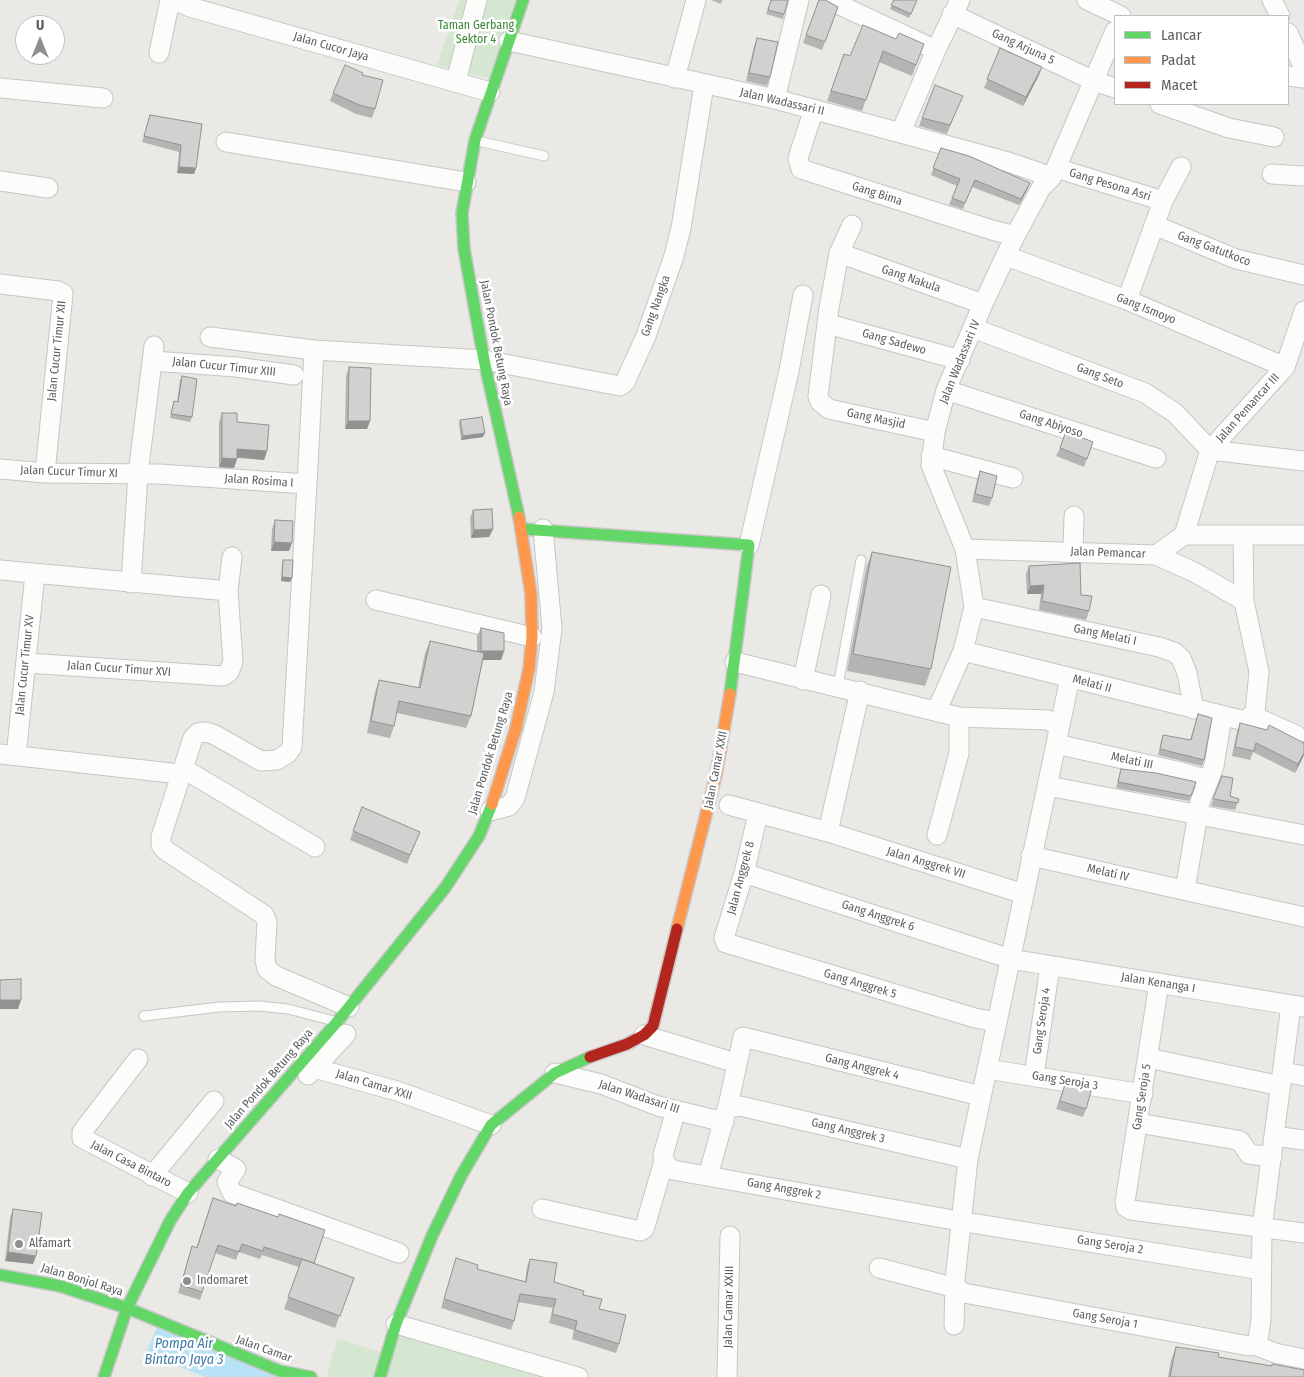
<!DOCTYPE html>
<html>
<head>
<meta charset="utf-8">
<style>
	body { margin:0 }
	#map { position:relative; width:1304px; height:1377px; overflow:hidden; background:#eae9e5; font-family:"Fira Sans Condensed",sans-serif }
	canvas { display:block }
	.legend { position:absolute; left:1114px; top:15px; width:175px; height:90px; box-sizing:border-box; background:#fff; border:1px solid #bdbfc1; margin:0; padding:6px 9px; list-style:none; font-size:15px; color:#5b5f63 }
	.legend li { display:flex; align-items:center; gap:10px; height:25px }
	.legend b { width:25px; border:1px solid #bdbfc1 }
	.north { position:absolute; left:15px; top:15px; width:50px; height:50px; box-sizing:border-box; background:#fff; border:1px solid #bdbfc1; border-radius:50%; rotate:0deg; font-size:14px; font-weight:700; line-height:20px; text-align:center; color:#5b5f63 }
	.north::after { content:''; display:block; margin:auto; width:18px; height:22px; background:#8d8f90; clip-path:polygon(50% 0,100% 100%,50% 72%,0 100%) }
</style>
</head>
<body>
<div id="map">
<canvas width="1304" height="1377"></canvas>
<ul class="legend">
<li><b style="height:6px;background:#63d668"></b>Lancar</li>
<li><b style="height:6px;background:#ff974d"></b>Padat</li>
<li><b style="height:6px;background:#b3261e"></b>Macet</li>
</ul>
<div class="north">U</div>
</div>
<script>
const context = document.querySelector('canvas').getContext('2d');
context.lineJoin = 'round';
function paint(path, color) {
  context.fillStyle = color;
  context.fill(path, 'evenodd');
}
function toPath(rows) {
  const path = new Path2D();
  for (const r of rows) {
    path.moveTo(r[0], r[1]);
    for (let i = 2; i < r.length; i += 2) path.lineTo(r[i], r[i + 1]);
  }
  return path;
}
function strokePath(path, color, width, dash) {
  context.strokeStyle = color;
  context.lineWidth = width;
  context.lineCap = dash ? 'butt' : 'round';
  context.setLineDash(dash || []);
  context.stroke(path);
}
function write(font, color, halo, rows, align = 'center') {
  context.font = font + ' "Fira Sans Condensed",sans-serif';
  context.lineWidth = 5;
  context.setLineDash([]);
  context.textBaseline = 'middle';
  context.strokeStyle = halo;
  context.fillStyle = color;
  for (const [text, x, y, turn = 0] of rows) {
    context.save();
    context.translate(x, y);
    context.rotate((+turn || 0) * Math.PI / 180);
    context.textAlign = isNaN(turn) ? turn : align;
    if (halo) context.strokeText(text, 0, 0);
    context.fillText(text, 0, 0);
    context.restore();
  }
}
const green = toPath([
	[459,0,515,0,489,78,437,65],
	[398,1329,572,1377,382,1377],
	[337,1339,384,1353,379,1377,327,1377]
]);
const water = toPath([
	[158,1325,277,1377,205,1377,146,1353]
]);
const lane = toPath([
	[478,141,544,156],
	[838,686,861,560],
	[144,1016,219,1007,259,1006,288,1009,334,1021]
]);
const street = toPath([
	[174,0,190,7,490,92],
	[829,0,936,50,960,0],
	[1087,0,1121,16],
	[1272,0,1280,16],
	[952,14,1094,81,1115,88],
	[1288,33,1304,68],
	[509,41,775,99,1008,162,1052,177],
	[159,53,170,0],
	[1288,76,1304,78],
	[675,78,696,0],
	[456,81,477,0],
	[0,88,103,98],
	[775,99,799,0],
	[1160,104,1229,128,1274,137],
	[814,109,798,158,801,169,992,230,1015,236],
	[901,132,936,50],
	[226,142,466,182],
	[1056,168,1163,201],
	[1272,174,1304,176],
	[0,181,48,188],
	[852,225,839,253,829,308,818,396,820,402,829,409,935,432],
	[1154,225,1236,259,1304,275],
	[839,253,983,304],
	[1006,256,1127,300,1285,367],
	[0,284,58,291,63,294,45,473],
	[1127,300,1163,201,1181,167],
	[828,324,960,360],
	[973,328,1145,393,1175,413,1210,450,1304,461],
	[210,337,314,350,484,360,620,386,625,382,646,336,674,256,681,228,704,85],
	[153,361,236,367,294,375],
	[946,390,1156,458],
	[931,456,1013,478],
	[0,469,45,473,159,474,307,484,314,350],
	[307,484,292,747,288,753,277,760,261,761,215,735,206,732,198,733,193,738,161,837,161,845,165,850,264,915,267,922,265,960,267,969,276,976,349,1007],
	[1184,535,1210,450,1285,367,1304,311],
	[749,545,789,371,803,295],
	[965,549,1156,555,1184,535,1304,535],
	[1073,552,1074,516],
	[1156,555,1196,573,1244,601],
	[0,570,228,591],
	[131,583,138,474,154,346],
	[376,600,532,637],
	[974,607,1159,647,1174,652,1181,658,1187,673,1194,709],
	[963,651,1245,721,1255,712,1259,672,1244,601,1243,535],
	[735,662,959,717,1048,720,1059,727],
	[26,663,223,676,229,672,233,662,228,591,232,557],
	[803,680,821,595],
	[937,710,963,651,974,607,965,549,931,465,935,432,946,390,983,304,1015,236,1041,188,1052,177,1056,168,1115,31],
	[1253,716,1296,735],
	[1056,744,1181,772,1208,780],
	[0,754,171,773],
	[16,756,35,574],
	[184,769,315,847],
	[1048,786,1304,835],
	[729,805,828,832,1024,894],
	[490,811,509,806,515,798,544,692,552,628,543,529],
	[758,814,744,873,724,938,726,943,975,1018,997,1022],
	[828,832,860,691],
	[937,835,959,753,959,717],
	[1031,856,1304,917],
	[744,873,1011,959,1304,1007],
	[1185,890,1200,802,1214,766,1222,716],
	[1159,983,1125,1202,1126,1207,1131,1210,1304,1233],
	[644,1035,726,1060],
	[1148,1058,1281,1086],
	[138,1059,82,1132,82,1138,188,1193],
	[314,1068,397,1091,491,1125],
	[987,1069,1143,1094],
	[1283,1072,1304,1076],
	[555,1073,601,1084,658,1106,724,1122],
	[308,1075,346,1034],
	[1034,1076,1050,966],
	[727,1108,740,1106,968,1159],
	[676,1110,663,1155,666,1165,673,1170,959,1221,1261,1270],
	[1138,1123,1237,1140,1240,1141,1249,1154,1272,1157],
	[1274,1136,1304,1140],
	[218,1159,236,1169,227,1182,232,1193,399,1253],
	[152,1176,214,1101],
	[708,1176,729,1101,743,1037,981,1096],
	[542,1209,640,1231,644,1229,646,1223,664,1161],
	[879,1268,956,1288,964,1293,1249,1346,1255,1345,1275,1353,1304,1359],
	[396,1324,578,1377],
	[954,1325,955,1280,968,1159,1070,678],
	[1255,1345,1258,1340,1261,1320,1262,1228,1291,1005],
	[727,1377,730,1236]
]);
const fast = toPath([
	[519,517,484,360,464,249,462,213,475,140,523,0],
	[522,529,749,545,730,694],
	[0,1275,60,1286,127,1308,280,1371,311,1377],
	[104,1377,127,1308,170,1221,188,1193,337,1022,445,888,479,836,492,804],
	[380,1377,396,1324,432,1236,461,1176,491,1125,555,1073,590,1057]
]);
const slow = toPath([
	[492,804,516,728,529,669,532,637,531,594,519,517],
	[677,929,716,775,730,694]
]);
const jam = toPath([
	[590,1057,627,1044,644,1035,653,1026,677,929]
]);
const wall = toPath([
	[711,0,722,0,721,4],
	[771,0,784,14,783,19,766,14],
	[819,0,827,1,838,7,822,50,803,43],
	[894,0,915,5,909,18,890,9],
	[757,38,770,77,767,86,746,81,754,46],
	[896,39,924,44,912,76,879,62,862,111,827,101,844,54,850,56],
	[1000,48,1039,75,1023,106,984,88],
	[362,75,375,109,372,118,356,114,330,101,333,93],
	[959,104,947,134,919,126,922,118],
	[150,115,202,124,196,168,194,174,177,173,179,152,142,142],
	[941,148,1030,183,1027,190,1019,205,972,187,963,209,949,205,957,186,931,175],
	[349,367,370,421,367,429,345,429,346,376],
	[182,376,192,417,190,422,170,418,174,401,177,402,180,380],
	[222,413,237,422,267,451,264,460,237,458,234,468,219,467,219,422],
	[460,420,483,437,461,440,459,424],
	[1093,442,1084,467,1056,456,1060,448],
	[980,471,992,498,989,506,972,502,977,480],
	[473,510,493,529,489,537,471,538,470,518],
	[275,520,289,551,271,551,272,529],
	[872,552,931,669,925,686,847,671,866,568],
	[283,560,292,578,290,582,281,581,282,564],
	[1029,566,1081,595,1089,611,1086,620,1039,610,1041,594,1027,594,1026,574],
	[481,628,504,651,501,660,483,660,471,716,466,728,397,713,394,726,390,738,367,733,375,692,379,680,418,688,425,653,430,641,477,652,477,636],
	[1198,714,1204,760,1202,766,1158,755,1161,741,1163,735,1190,740],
	[1240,723,1304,755,1295,773,1253,752,1250,760,1232,756,1237,732],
	[1121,769,1196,782,1189,801,1116,788],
	[1222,776,1230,796,1239,799,1235,810,1211,806],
	[362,807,420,832,407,864,350,840],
	[1065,1084,1086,1109,1083,1117,1056,1109],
	[213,1198,314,1264,354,1278,335,1328,284,1309,299,1267,262,1255,260,1259,239,1252,236,1260,215,1253,200,1300,178,1293,192,1246,196,1248],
	[13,1209,33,1264,5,1261,10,1218],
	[456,1258,477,1269,525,1282,527,1267,530,1259,554,1282,583,1295,599,1309,619,1344,616,1353,572,1339,574,1330,549,1323,553,1308,518,1302,514,1321,511,1330,441,1308],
	[1176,1347,1218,1357,1272,1366,1304,1377,1168,1377,1171,1360]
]);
const shadedWall = toPath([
	[1042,67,1039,75,1023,106,1026,97],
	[179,167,196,168,194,174,177,173],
	[1030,183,1027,190,1019,205,1021,199],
	[348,421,370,421,367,429,345,429],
	[485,433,483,437,461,440,463,436],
	[237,449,267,451,264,460,234,457],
	[222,458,237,459,234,468,219,467],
	[493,529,489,537,471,538,474,530],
	[274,542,292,543,289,551,271,551],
	[282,577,292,578,290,582,281,581],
	[1044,585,1041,594,1027,594,1030,586],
	[481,651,504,651,501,660,477,660],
	[1304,753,1304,755,1295,773,1298,764],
	[0,1000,21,1000,18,1009,0,1009],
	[8,1252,36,1256,33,1264,5,1261]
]);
const building = toPath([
	[771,0,788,0,784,14,768,10,771,0],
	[819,0,826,0,827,1,838,7,825,42,806,35,819,0],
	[894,0,917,0,911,14,891,5,894,0],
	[863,25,896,39,899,33,924,44,916,65,883,51,866,100,831,91,844,54,850,56,863,25],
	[757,38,778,42,770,77,749,73,757,38],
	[1000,48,1042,67,1026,97,987,79,1000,48],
	[345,65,363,73,362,75,383,80,375,109,359,105,333,93,345,65],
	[935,85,963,96,950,125,922,118,935,85],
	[150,115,202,124,196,168,179,167,181,145,144,136,150,115],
	[941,148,969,156,1030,183,1021,199,975,180,965,203,952,198,960,179,933,168,941,148],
	[349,367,371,368,370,421,348,421,349,367],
	[182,376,197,379,192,417,171,414,174,401,178,402,182,376],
	[222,413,237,413,237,422,269,425,267,451,237,449,237,459,222,458,222,413],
	[482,417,485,433,463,436,460,420,482,417],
	[1066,431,1093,442,1087,459,1060,448,1066,431],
	[980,471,997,476,992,498,975,494,980,471],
	[492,509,493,529,474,530,473,510,492,509],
	[275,520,293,521,292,543,274,542,275,520],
	[872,552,951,567,931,669,853,654,872,552],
	[283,560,293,560,292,578,282,577,283,560],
	[1080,563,1081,595,1092,596,1089,611,1042,601,1044,585,1030,586,1029,566,1080,563],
	[481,628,504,633,504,651,481,651,481,628],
	[430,641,484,653,471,716,399,701,394,726,371,721,379,680,420,688,430,641],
	[1198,714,1212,718,1204,760,1160,749,1163,735,1191,740,1198,714],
	[1240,723,1267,730,1269,725,1304,743,1304,753,1298,764,1256,743,1254,751,1235,747,1240,723],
	[1121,769,1156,773,1196,782,1191,796,1118,782,1121,769],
	[1222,776,1233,778,1230,796,1239,799,1238,803,1213,799,1222,776],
	[362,807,420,832,410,855,353,831,362,807],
	[21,979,21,1000,0,1000,0,980,21,979],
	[1065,1084,1092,1088,1086,1109,1060,1101,1065,1084],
	[213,1198,236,1206,237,1203,278,1217,279,1214,325,1230,314,1263,264,1247,263,1251,242,1244,239,1252,218,1245,202,1292,181,1285,192,1246,197,1248,213,1198],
	[13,1209,42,1213,36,1256,8,1252,13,1209],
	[456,1258,478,1265,477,1269,526,1282,530,1259,557,1263,554,1282,584,1291,583,1295,602,1299,599,1309,626,1315,619,1344,575,1330,577,1321,552,1314,556,1299,520,1294,514,1321,444,1299,456,1258],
	[302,1259,354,1278,340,1316,288,1297,302,1259],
	[1176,1347,1219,1353,1218,1357,1272,1366,1272,1364,1304,1370,1304,1377,1170,1377,1176,1347]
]);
const markers = [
	[19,1244,5,"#8d8f90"],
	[187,1281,5,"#8d8f90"]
];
const parkNames = [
	["Taman Gerbang",476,26],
	["Sektor 4",476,40]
];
const streetNames = [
	["Jalan Cucor Jaya",331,47,16],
	["Gang Arjuna 5",1023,47,25],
	["Jalan Wadassari II",782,102,13],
	["Gang Pesona Asri",1110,185,17],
	["Gang Bima",877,194,18],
	["Gang Gatutkoco",1214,249,21],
	["Gang Nakula",911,279,19],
	["Gang Nangka",656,306,-70],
	["Gang Ismoyo",1146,309,22],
	["Gang Sadewo",894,342,16],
	["Jalan Pondok Betung Raya",496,343,79],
	["Jalan Cucur Timur XII",57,351,-84],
	["Jalan Wadassari IV",960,362,-68],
	["Jalan Cucur Timur XIII",224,367,6],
	["Gang Seto",1100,376,21],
	["Jalan Pemancar III",1248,408,-48],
	["Gang Masjid",876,419,12],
	["Gang Abiyoso",1051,424,18],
	["Jalan Cucur Timur XI",69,472,2],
	["Jalan Rosima I",259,481,4],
	["Jalan Pemancar",1108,553,2],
	["Gang Melati I",1105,635,12],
	["Jalan Cucur Timur XV",25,665,-84],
	["Jalan Cucur Timur XVI",119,669,4],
	["Melati II",1092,684,15],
	["Jalan Pondok Betung Raya",491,753,-73],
	["Melati III",1132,761,12],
	["Jalan Camar XXII",716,770,-79],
	["Jalan Anggrek VII",926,863,17],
	["Melati IV",1108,873,13],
	["Jalan Anggrek 8",741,878,-75],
	["Gang Anggrek 6",878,916,18],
	["Jalan Kenanga I",1158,983,9],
	["Gang Anggrek 5",860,984,17],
	["Gang Seroja 4",1042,1021,-82],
	["Gang Anggrek 4",862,1067,14],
	["Jalan Pondok Betung Raya",269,1079,-49],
	["Gang Seroja 3",1065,1081,9],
	["Jalan Camar XXII",374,1085,17],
	["Jalan Wadasari III",639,1097,18],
	["Gang Seroja 5",1142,1097,-81],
	["Gang Anggrek 3",848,1131,13],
	["Jalan Casa Bintaro",131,1164,27],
	["Gang Anggrek 2",784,1189,10],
	["Gang Seroja 2",1110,1245,9],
	["Jalan Bonjol Raya",82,1280,17],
	["Jalan Camar XXIII",729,1307,-89],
	["Gang Seroja 1",1105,1319,10],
	["Jalan Camar",264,1349,20]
];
const poiNames = [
	["Alfamart",29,1244],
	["Indomaret",197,1281]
];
const waterNames = [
	["Pompa Air",184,1344],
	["Bintaro Jaya 3",184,1360]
];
paint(green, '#d5e7d0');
paint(water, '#b8e2f6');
strokePath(lane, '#c6c6c6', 11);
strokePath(street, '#c6c6c6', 21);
strokePath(fast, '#c7c7c7', 14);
strokePath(slow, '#c7c7c7', 14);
strokePath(jam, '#c7c7c7', 14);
strokePath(lane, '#fcfcfb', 9);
strokePath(street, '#fcfcfb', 19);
strokePath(fast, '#63d668', 11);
strokePath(slow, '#ff974d', 11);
strokePath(jam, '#b3261e', 11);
paint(wall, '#b5b4b2');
paint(shadedWall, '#939291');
paint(building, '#d2d1cf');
strokePath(building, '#939291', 1);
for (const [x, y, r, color] of markers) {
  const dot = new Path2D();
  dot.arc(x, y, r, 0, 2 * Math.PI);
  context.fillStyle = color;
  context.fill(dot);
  strokePath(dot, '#fff', 2);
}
write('12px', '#3b8636', '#fff', parkNames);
write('12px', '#5b5f63', '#fff', streetNames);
write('12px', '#5b5f63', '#fff', poiNames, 'left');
write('italic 14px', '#3c7ba7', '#fff', waterNames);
</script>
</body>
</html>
